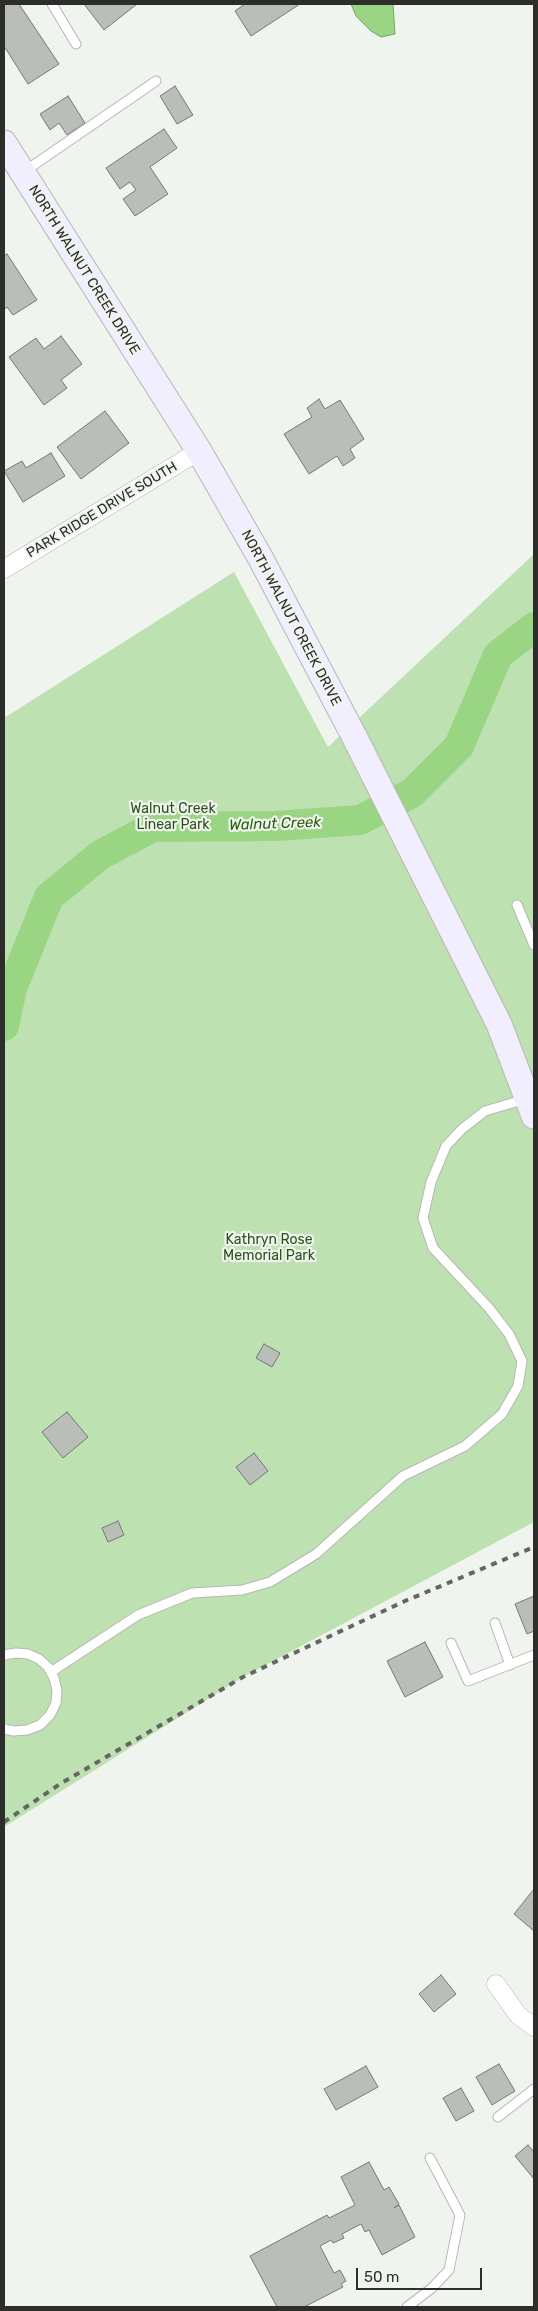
<!DOCTYPE html>
<html>
<head>
<meta charset="utf-8">
<style>
	body { margin:0 }
	#map { position:relative; width:538px; height:2311px; overflow:hidden; background:#f0f4ef; font-family:Rubik,sans-serif }
	canvas { display:block }
	.frame { position:absolute; inset:0; border:5px solid #2d2e2c; pointer-events:none }
	.scale { position:absolute; left:356px; top:2268px; width:126px; height:22px; box-sizing:border-box; border:2px solid #2d2e2c; border-top:0; padding-left:6px; font-size:15px; line-height:18px; white-space:nowrap; color:#2d2e2c; -webkit-text-stroke:4px #f0f4ef; paint-order:stroke }
</style>
</head>
<body>
<div id="map">
<canvas width="538" height="2311"></canvas>
<div class="frame"></div>
<div class="scale">50 m</div>
</div>
<script>
const context = document.querySelector('canvas').getContext('2d');
context.lineJoin = 'round';
function paint(path, color) {
  context.fillStyle = color;
  context.fill(path, 'evenodd');
}
function toPath(rows) {
  const path = new Path2D();
  for (const r of rows) {
    path.moveTo(r[0], r[1]);
    for (let i = 2; i < r.length; i += 2) path.lineTo(r[i], r[i + 1]);
  }
  return path;
}
function strokePath(path, color, width, dash) {
  context.strokeStyle = color;
  context.lineWidth = width;
  context.lineCap = dash ? 'butt' : 'round';
  context.setLineDash(dash || []);
  context.stroke(path);
}
function write(font, color, halo, rows, align = 'center') {
  context.font = font + ' Rubik,sans-serif';
  context.lineWidth = 4.5;
  context.setLineDash([]);
  context.textBaseline = 'middle';
  context.strokeStyle = halo;
  context.fillStyle = color;
  for (const [text, x, y, turn = 0] of rows) {
    context.save();
    context.translate(x, y);
    context.rotate((+turn || 0) * Math.PI / 180);
    context.textAlign = isNaN(turn) ? turn : align;
    if (halo) context.strokeText(text, 0, 0);
    context.fillText(text, 0, 0);
    context.restore();
  }
}
const green = toPath([
	[534,554,534,1522,243,1677,4,1827,4,718,234,572,328,747]
]);
const water = toPath([
	[351,4,393,4,395,34,381,37,371,31,356,16,351,4]
]);
const river = toPath([
	[4,1026,12,988,49,897,100,855,153,827,276,826,360,820,412,793,459,746,498,655,534,627]
]);
const building = toPath([
	[4,4,19,4,59,64,28,84,4,46,4,4],
	[84,4,137,4,104,30,84,4],
	[245,4,300,4,251,36,235,11,245,4],
	[175,86,193,115,177,124,160,96,175,86],
	[68,96,85,123,67,135,59,123,50,130,40,114,68,96],
	[164,129,177,148,150,167,168,194,135,216,123,199,136,190,130,182,120,189,106,168,164,129],
	[7,254,37,300,13,315,7,307,4,310,4,256,7,254],
	[61,336,82,364,61,380,67,388,44,405,9,357,36,338,44,349,61,336],
	[319,399,325,409,340,400,364,439,350,449,355,458,343,466,337,456,309,474,284,434,312,417,307,408,319,399],
	[105,411,129,443,81,479,57,447,105,411],
	[51,453,65,476,23,502,4,471,22,461,26,468,51,453],
	[264,1344,280,1353,272,1367,256,1358,264,1344],
	[67,1412,88,1437,63,1458,42,1432,67,1412],
	[254,1453,268,1471,250,1485,236,1467,254,1453],
	[118,1521,124,1535,108,1542,102,1528,118,1521],
	[534,1596,534,1631,527,1634,515,1604,534,1596],
	[425,1642,443,1677,405,1697,387,1661,425,1642],
	[534,1889,534,1931,514,1914,534,1889],
	[441,1975,456,1994,434,2012,419,1994,441,1975],
	[499,2064,515,2091,492,2105,476,2077,499,2064],
	[366,2066,378,2087,336,2110,324,2089,366,2066],
	[461,2088,474,2111,456,2121,443,2098,461,2088],
	[528,2145,534,2152,534,2179,515,2156,528,2145],
	[369,2162,384,2190,389,2187,399,2204,394,2208,399,2205,415,2237,382,2255,369,2230,365,2232,361,2224,342,2234,344,2238,333,2243,331,2240,320,2246,334,2273,340,2270,346,2281,341,2284,343,2287,304,2307,277,2307,250,2256,327,2215,329,2218,355,2205,341,2177,369,2162]
]);
const lane = toPath([
	[52,4,76,44],
	[25,171,156,81],
	[517,905,534,945],
	[495,1623,510,1665],
	[451,1643,468,1681,534,1655],
	[4,1655,16,1653,28,1654,39,1659,48,1667,54,1678,57,1690,56,1703,50,1715,40,1725,27,1730,14,1731,4,1729],
	[51,1672,138,1615,192,1593,242,1590,270,1582,316,1554,403,1476,465,1446,502,1414,518,1386,522,1361,509,1334,489,1308,433,1248,423,1218,431,1182,446,1146,462,1129,485,1111,526,1099],
	[498,2117,534,2089],
	[407,2307,432,2288,449,2270,460,2215,430,2158]
]);
const street = toPath([
	[4,569,199,451],
	[496,1984,518,2015,534,2027]
]);
const secondary = toPath([
	[4,143,199,451,261,559,354,736,499,1024,534,1116]
]);
const rail = toPath([
	[4,1822,60,1784,243,1677,405,1601,534,1547]
]);
const streetNames = [
	["NORTH WALNUT CREEK DRIVE",84,270,58],
	["PARK RIDGE DRIVE SOUTH",102,510,-31],
	["NORTH WALNUT CREEK DRIVE",291,618,62]
];
const parkNames = [
	["Walnut Creek",173,809],
	["Linear Park",173,825],
	["Kathryn Rose",269,1240],
	["Memorial Park",269,1256]
];
const waterNames = [
	["Walnut Creek",275,824,-2]
];
paint(green, '#bde1b0');
paint(water, '#9ad583');
strokePath(water, '#79a369', 1);
strokePath(river, '#9ad583', 30);
paint(building, '#babeb9');
strokePath(building, '#757874', 1);
strokePath(lane, '#b5b8b3', 11);
strokePath(street, '#b5b8b3', 19);
strokePath(secondary, '#b5b8b3', 27);
strokePath(lane, '#fff', 9);
strokePath(street, '#fff', 18);
strokePath(secondary, '#f1effd', 25);
strokePath(rail, '#646663', 4, [6, 6]);
write('14px', '#2d2e2c', '#f0f4ef', streetNames);
write('14px', '#2c521b', '#f0f4ef', parkNames);
write('italic 15px', '#2a600c', '#f0f4ef', waterNames);
</script>
</body>
</html>
